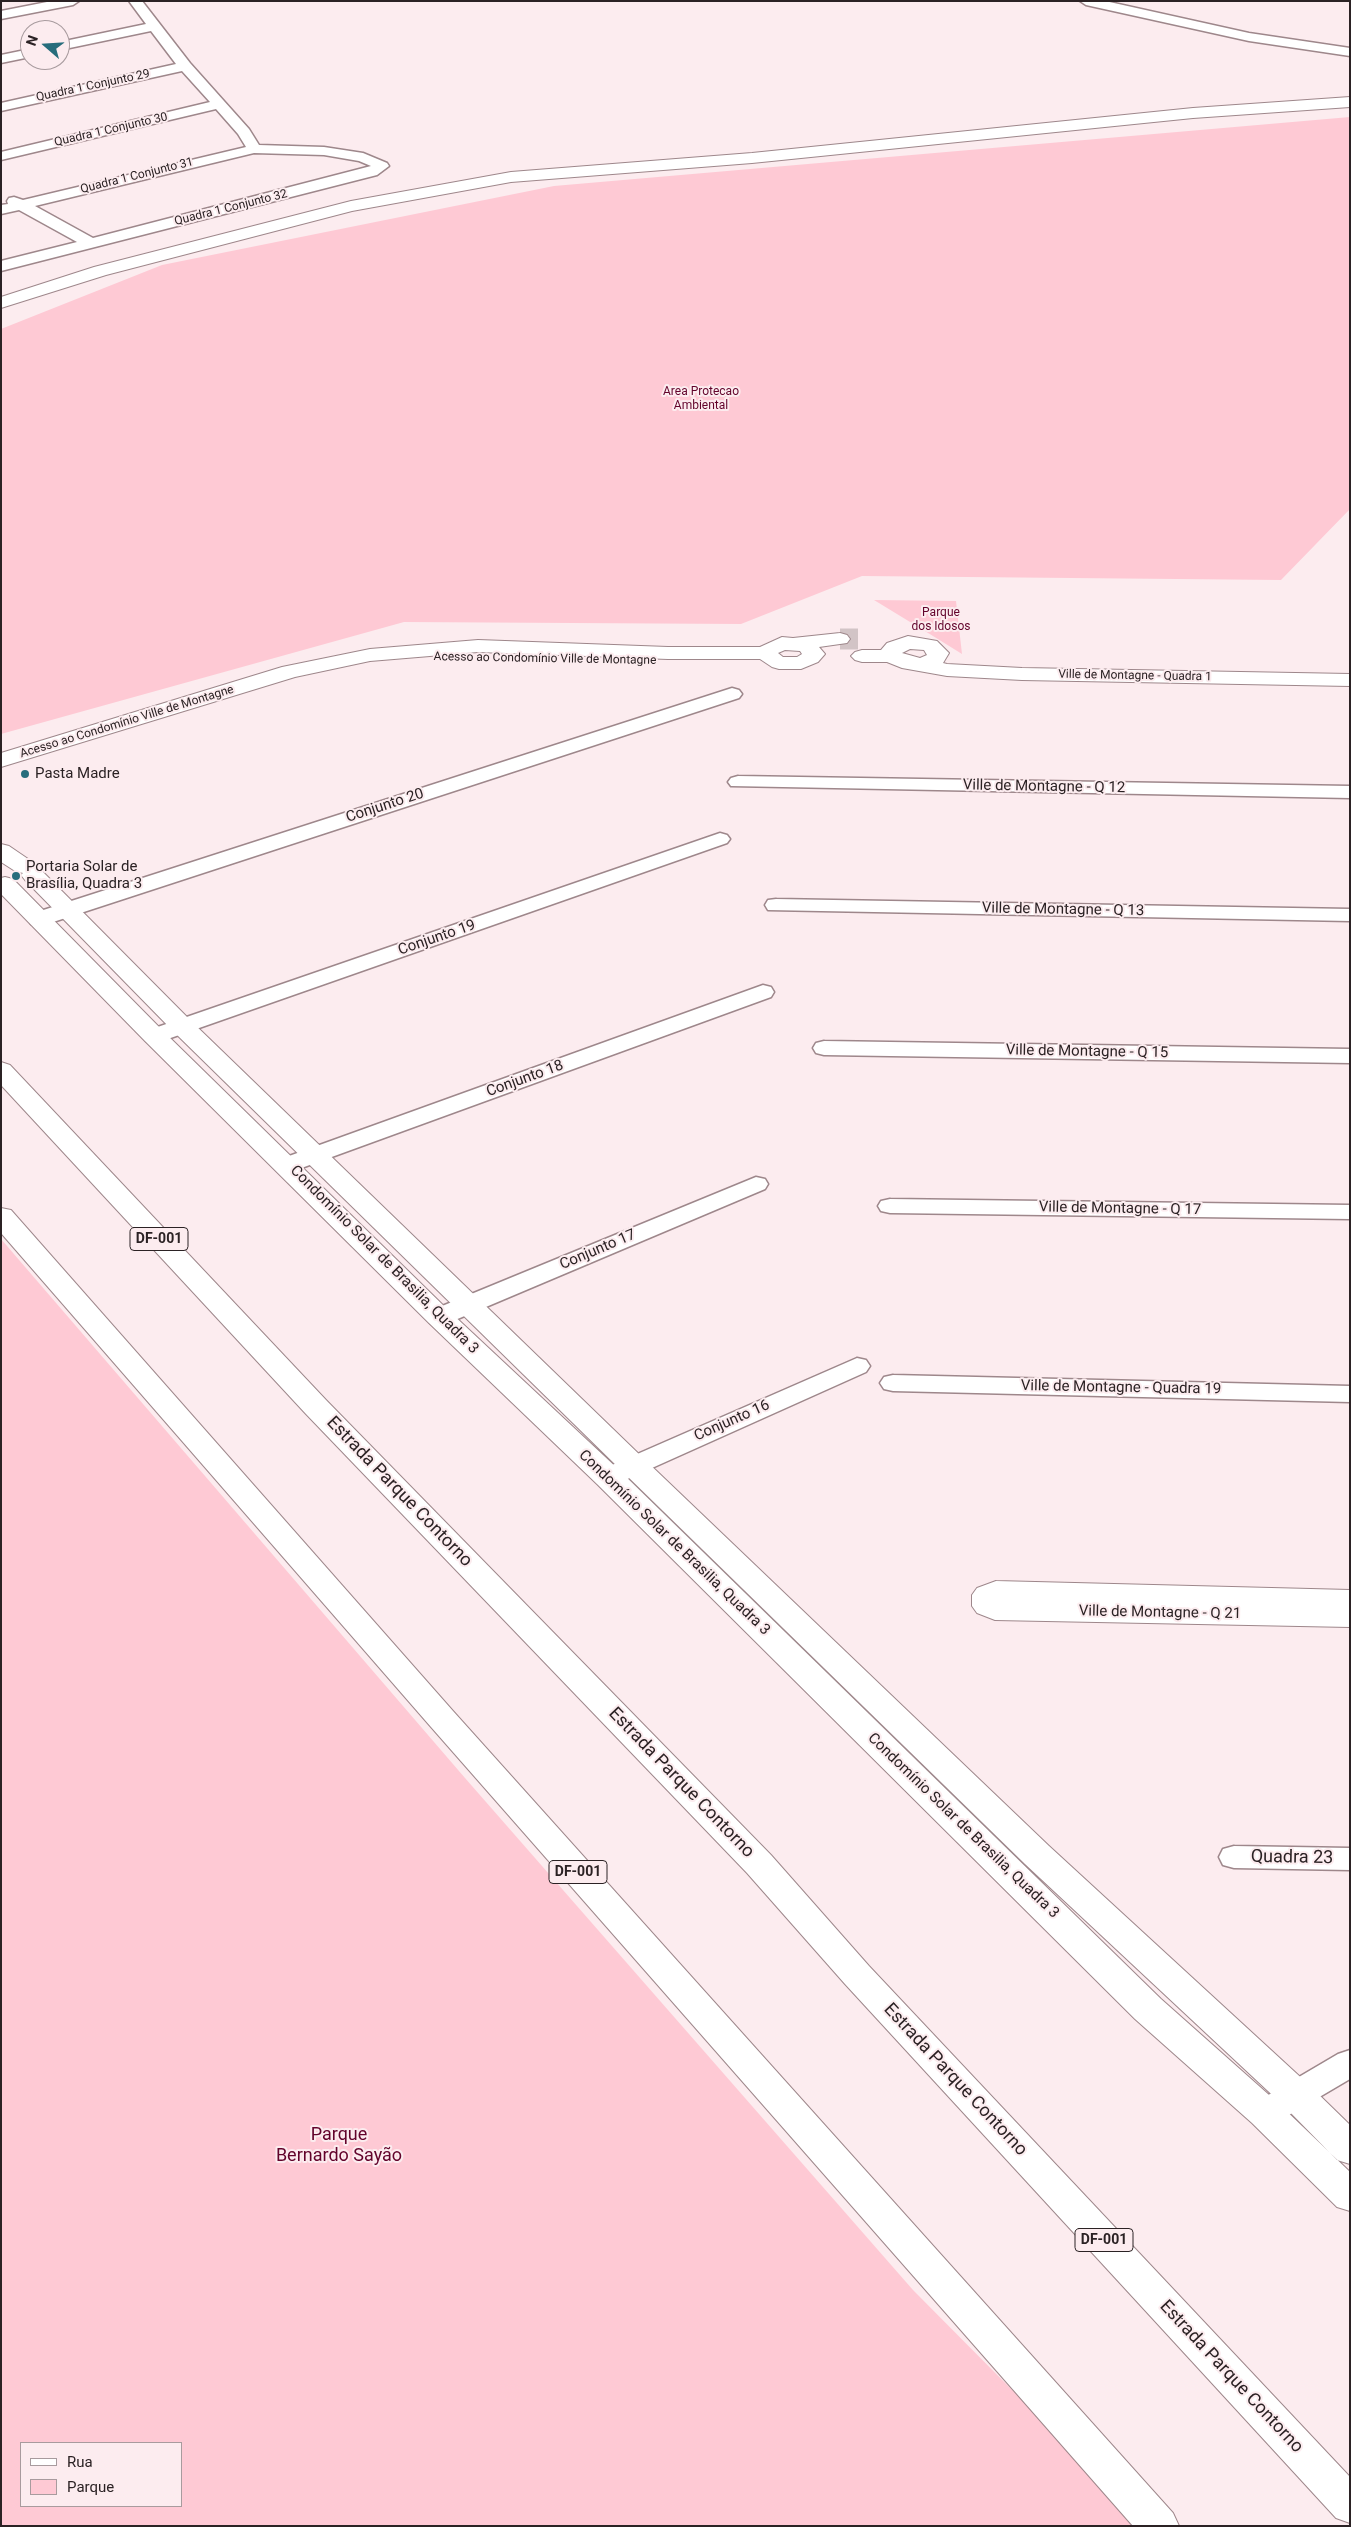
<!DOCTYPE html>
<html>
<head>
<meta charset="utf-8">
<style>
	body { margin:0 }
	#map { position:relative; width:1351px; height:2527px; overflow:hidden; background:#fcecef; font-family:Roboto,sans-serif }
	canvas { display:block }
	.frame { position:absolute; inset:0; border:2px solid #2b2224; pointer-events:none }
	.legend { position:absolute; left:20px; top:2442px; width:162px; height:65px; box-sizing:border-box; background:#fcecef; border:1px solid #a89b9e; margin:0; padding:6px 9px; list-style:none; font-size:15px; color:#2b2224 }
	.legend li { display:flex; align-items:center; gap:10px; height:25px }
	.legend b { width:25px; border:1px solid #a89b9e }
	.north { position:absolute; left:20px; top:20px; width:50px; height:50px; box-sizing:border-box; background:#fcecef; border:1px solid #a89b9e; border-radius:50%; rotate:289deg; font-size:14px; font-weight:700; line-height:20px; text-align:center; color:#2b2224 }
	.north::after { content:''; display:block; margin:auto; width:18px; height:22px; background:#276d7c; clip-path:polygon(50% 0,100% 100%,50% 72%,0 100%) }
</style>
</head>
<body>
<div id="map">
<canvas width="1351" height="2527"></canvas>
<div class="frame"></div>
<ul class="legend">
<li><b style="height:6px;background:#fff"></b>Rua</li>
<li><b style="height:14px;background:#fec9d4"></b>Parque</li>
</ul>
<div class="north">N</div>
</div>
<script>
const context = document.querySelector('canvas').getContext('2d');
context.lineJoin = 'round';
function paint(path, color) {
  context.fillStyle = color;
  context.fill(path, 'evenodd');
}
function toPath(rows) {
  const path = new Path2D();
  for (const r of rows) {
    path.moveTo(r[0], r[1]);
    for (let i = 2; i < r.length; i += 2) path.lineTo(r[i], r[i + 1]);
  }
  return path;
}
function strokePath(path, color, width, dash) {
  context.strokeStyle = color;
  context.lineWidth = width;
  context.lineCap = dash ? 'butt' : 'round';
  context.setLineDash(dash || []);
  context.stroke(path);
}
function write(font, color, halo, rows, align = 'center') {
  context.font = font + ' Roboto,sans-serif';
  context.lineWidth = 4;
  context.setLineDash([]);
  context.textBaseline = 'middle';
  context.strokeStyle = halo;
  context.fillStyle = color;
  for (const [text, x, y, turn = 0] of rows) {
    context.save();
    context.translate(x, y);
    context.rotate((+turn || 0) * Math.PI / 180);
    context.textAlign = isNaN(turn) ? turn : align;
    if (halo) context.strokeText(text, 0, 0);
    context.fillText(text, 0, 0);
    context.restore();
  }
}
const green = toPath([
	[1350,117,1350,509,1281,580,862,576,741,624,404,622,1,734,1,329,162,265,554,186],
	[874,600,956,601,962,654,933,636],
	[1,1239,465,1778,913,2290,1147,2526,1,2526],
	[21,2443,181,2443,181,2506,21,2506]
]);
const secondaryTunnel = toPath([
	[840,639,858,639]
]);
const street = toPath([
	[52,1,79,1,73,5,1,19,1,11,52,1],
	[129,1,142,1,190,63,249,129,259,145,324,147,363,153,387,163,389,166,377,175,1,271,1,261,77,242,19,210,1,214,1,205,8,204,7,201,9,198,14,197,23,200,246,147,238,134,216,109,1,160,1,152,210,102,182,71,1,111,1,103,176,64,151,31,60,50,60,42,146,24,129,1],
	[254,153,324,155,359,161,371,166,93,238,35,206,254,153],
	[1080,1,1105,1,1249,33,1350,48,1350,56,1249,41,1086,5,1080,1],
	[30,49,30,57,1,63,1,55,30,49],
	[732,688,739,690,742,694,739,698,47,924,39,926,31,924,28,919,31,914,732,688],
	[738,776,1350,786,1350,798,731,786,728,782,731,778,738,776],
	[720,833,727,835,730,839,727,843,162,1041,154,1043,146,1041,143,1036,146,1031,720,833],
	[776,899,1350,909,1350,921,768,910,765,905,768,900,776,899],
	[763,985,771,987,774,992,771,997,296,1170,287,1172,278,1170,275,1165,278,1160,763,985],
	[824,1041,1350,1049,1350,1063,824,1055,816,1053,813,1048,816,1043,824,1041],
	[756,1177,765,1179,768,1184,765,1189,448,1323,439,1325,430,1323,426,1317,430,1311,756,1177],
	[890,1199,1350,1205,1350,1219,890,1213,881,1211,878,1206,881,1201,890,1199],
	[857,1358,866,1360,870,1366,866,1372,623,1481,613,1484,603,1481,599,1475,603,1469,857,1358],
	[893,1375,1350,1386,1350,1402,893,1391,884,1389,880,1383,884,1377,893,1375],
	[1234,1846,1350,1848,1350,1870,1234,1868,1223,1865,1219,1857,1223,1849,1234,1846],
	[1350,2050,1350,2079,1277,2122,1265,2126,1253,2122,1248,2113,1253,2104,1338,2054,1350,2050]
]);
const secondary = toPath([
	[1350,97,1350,107,1193,118,752,163,511,182,352,211,106,275,1,308,1,297,94,267,351,201,511,172,752,153,1193,108,1350,97],
	[840,633,847,635,850,639,847,643,819,647,825,654,818,662,801,669,779,669,772,667,760,659,668,659,478,652,370,661,295,677,1,767,1,753,282,667,370,649,478,640,668,647,760,647,782,637,793,638,840,633],
	[785,650,800,651,802,654,797,657,783,657,778,653,785,650],
	[908,636,937,641,949,653,943,663,947,664,1022,668,1350,674,1350,686,1022,680,947,676,902,668,887,662,862,662,855,660,851,656,855,652,862,650,881,650,887,643,908,636],
	[910,649,924,650,927,655,920,658,902,653,910,649],
	[1,844,9,846,31,861,35,866,33,868,41,870,191,1021,643,1458,1049,1846,1309,2085,1350,2125,1350,2164,1337,2160,1283,2105,1025,1864,623,1472,173,1031,25,880,21,875,23,873,15,871,1,862,1,844],
	[5,877,13,879,163,1031,449,1311,619,1470,1161,1999,1278,2103,1350,2172,1350,2211,1337,2207,1252,2123,1135,2019,597,1484,429,1323,145,1041,1,894,1,878,5,877],
	[996,1581,1350,1590,1350,1627,995,1620,977,1613,972,1606,972,1595,977,1588,996,1581]
]);
const primary = toPath([
	[1,1062,10,1065,326,1400,771,1855,869,1966,1350,2477,1350,2523,1336,2518,845,1984,747,1873,306,1414,1,1085,1,1062],
	[1,1208,11,1210,453,1711,1173,2513,1179,2526,1133,2526,431,1727,1,1233,1,1208]
]);
const markers = [
	[25,774,5,"#276d7c"],
	[16,876,5,"#276d7c"]
];
const farStreetnames = [
	["Quadra 1 Conjunto 29",93,86,-12],
	["Quadra 1 Conjunto 30",111,130,-13],
	["Quadra 1 Conjunto 31",137,176,-14],
	["Quadra 1 Conjunto 32",231,208,-14],
	["Acesso ao Condomínio Ville de Montagne",545,659,1],
	["Ville de Montagne - Quadra 1",1135,676,1],
	["Acesso ao Condomínio Ville de Montagne",127,722,-17]
];
const farParknames = [
	["Area Protecao",701,392],
	["Ambiental",701,406],
	["Parque",941,613],
	["dos Idosos",941,627]
];
const shields = [
	[159,1239,58],
	[578,1872,58],
	[1104,2240,58]
];
const shieldNames = [
	["DF-001",159,1239],
	["DF-001",578,1872],
	["DF-001",1104,2240]
];
const poiNames = [
	["Pasta Madre",35,774],
	["Portaria Solar de",26,867],
	["Brasília, Quadra 3",26,884]
];
const streetNames = [
	["Ville de Montagne - Q 12",1044,787,1],
	["Conjunto 20",385,806,-18],
	["Ville de Montagne - Q 13",1063,910,1],
	["Conjunto 19",437,938,-19],
	["Ville de Montagne - Q 15",1087,1052,1],
	["Conjunto 18",525,1079,-20],
	["Ville de Montagne - Q 17",1120,1209,1],
	["Conjunto 17",598,1250,-23],
	["Condomínio Solar de Brasilia, Quadra 3",384,1260,45],
	["Ville de Montagne - Quadra 19",1121,1388,1],
	["Conjunto 16",732,1421,-24],
	["Condomínio Solar de Brasilia, Quadra 3",674,1543,44],
	["Ville de Montagne - Q 21",1160,1613,1],
	["Condomínio Solar de Brasilia, Quadra 3",963,1826,44]
];
const nearStreetnames = [
	["Estrada Parque Contorno",399,1492,46],
	["Estrada Parque Contorno",681,1783,46],
	["Quadra 23",1292,1858,1],
	["Estrada Parque Contorno",955,2080,47],
	["Estrada Parque Contorno",1231,2377,47]
];
const nearParknames = [
	["Parque",339,2135],
	["Bernardo Sayão",339,2156]
];
paint(green, '#fec9d4');
strokePath(secondaryTunnel, '#d2c4c6', 21, [21, 11]);
strokePath(street, '#9e878b', 3);
strokePath(secondary, '#9e878b', 2);
strokePath(primary, '#9e878b', 2);
paint(street, '#fff');
paint(secondary, '#fff');
paint(primary, '#fff');
for (const [x, y, r, color] of markers) {
  const dot = new Path2D();
  dot.arc(x, y, r, 0, 2 * Math.PI);
  context.fillStyle = color;
  context.fill(dot);
  strokePath(dot, '#fcecef', 2);
}
write('12px', '#2b2224', '#fcecef', farStreetnames);
write('12px', '#62032b', '#fcecef', farParknames);
for (const [x, y, w] of shields) {
  const box = new Path2D();
  box.roundRect(x - w / 2, y - 11.5, w, 23, 4);
  context.fillStyle = '#fcecef';
  context.fill(box);
  strokePath(box, '#2b2224', 1);
}
write('bold 14px', '#2b2224', null, shieldNames);
write('15px', '#2b2224', '#fcecef', poiNames, 'left');
write('15px', '#2b2224', '#fcecef', streetNames);
write('18px', '#2b2224', '#fcecef', nearStreetnames);
write('18px', '#62032b', '#fcecef', nearParknames);
</script>
</body>
</html>
